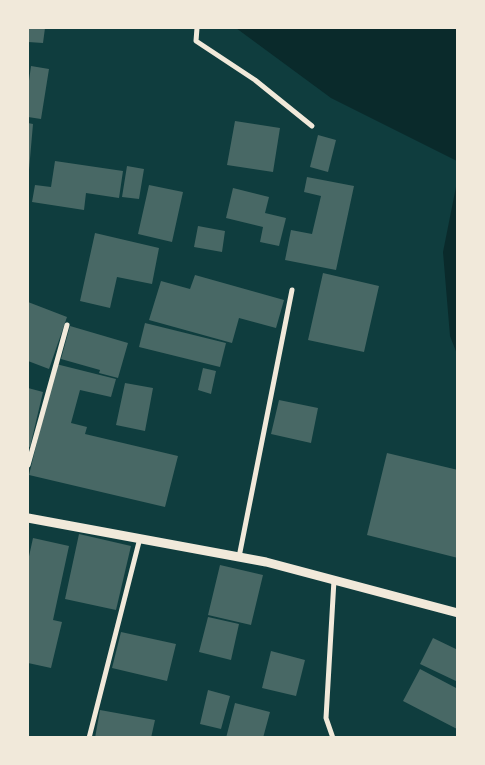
<!DOCTYPE html>
<html>
<head>
<meta charset="utf-8">
<style>
	body { margin:0 }
	#map { position:relative; width:485px; height:765px; overflow:hidden; background:#0f3d3e; font-family:Cabin,sans-serif }
	canvas { display:block }
	.frame { position:absolute; inset:0; border:29px solid #f1e9da; pointer-events:none }
</style>
</head>
<body>
<div id="map">
<canvas width="485" height="765"></canvas>
<div class="frame"></div>
</div>
<script>
const context = document.querySelector('canvas').getContext('2d');
context.lineJoin = 'round';
function paint(path, color) {
  context.fillStyle = color;
  context.fill(path, 'evenodd');
}
function toPath(rows) {
  const path = new Path2D();
  for (const r of rows) {
    path.moveTo(r[0], r[1]);
    for (let i = 2; i < r.length; i += 2) path.lineTo(r[i], r[i + 1]);
  }
  return path;
}
function strokePath(path, color, width, dash) {
  context.strokeStyle = color;
  context.lineWidth = width;
  context.lineCap = dash ? 'butt' : 'round';
  context.setLineDash(dash || []);
  context.stroke(path);
}
const water = toPath([
	[236,28,457,28,457,161,331,98],
	[457,182,457,354,450,336,443,252]
]);
const building = toPath([
	[28,28,45,28,43,43,28,42],
	[31,66,49,69,41,119,28,117,28,88],
	[235,121,280,128,273,172,227,165],
	[28,123,33,124,29,170,28,170],
	[318,135,336,140,328,172,310,167],
	[55,161,123,171,119,198,86,193,84,210,32,202,35,185,51,187],
	[127,166,144,169,139,199,122,197],
	[307,177,354,186,336,270,285,260,291,230,312,234,321,196,304,192],
	[149,185,183,192,172,242,138,234],
	[233,188,269,197,265,213,286,218,279,246,260,242,263,227,226,218],
	[198,226,225,231,222,252,194,247],
	[95,233,159,248,152,284,117,277,110,308,80,301],
	[323,273,379,286,364,352,308,340],
	[195,275,284,300,276,328,239,318,232,343,149,320,161,281,190,289],
	[28,302,67,317,49,369,28,361],
	[145,323,226,343,220,367,139,347],
	[70,326,128,343,118,378,99,373,100,370,61,359],
	[56,364,116,379,111,397,80,390,71,423,87,427,85,434,178,456,165,507,29,475],
	[203,368,216,371,211,394,198,390],
	[125,383,153,388,145,431,116,425],
	[28,388,43,392,30,447,28,446],
	[279,400,318,408,311,443,271,434],
	[387,453,458,470,458,558,367,535],
	[79,534,131,546,116,610,65,599],
	[33,538,69,546,53,620,62,622,51,668,28,663,28,561],
	[220,565,263,575,251,625,208,615],
	[208,617,239,624,231,660,199,652],
	[121,632,176,644,167,681,112,668],
	[433,638,458,650,458,682,420,664],
	[271,651,305,660,296,696,262,688],
	[420,669,458,689,457,729,403,701],
	[208,690,230,696,221,729,200,724],
	[235,703,270,712,263,738,226,738],
	[100,710,155,720,151,738,95,738]
]);
const minor = toPath([
	[197,28,196,41,255,80,312,126],
	[28,465,67,325],
	[239,557,292,290],
	[89,738,140,538],
	[333,738,326,718,334,580]
]);
const tertiary = toPath([
	[28,518,266,562,458,613]
]);
paint(water, '#0a2a2b');
paint(building, '#486865');
strokePath(minor, '#f1e9da', 5);
strokePath(tertiary, '#f1e9da', 9);
</script>
</body>
</html>
